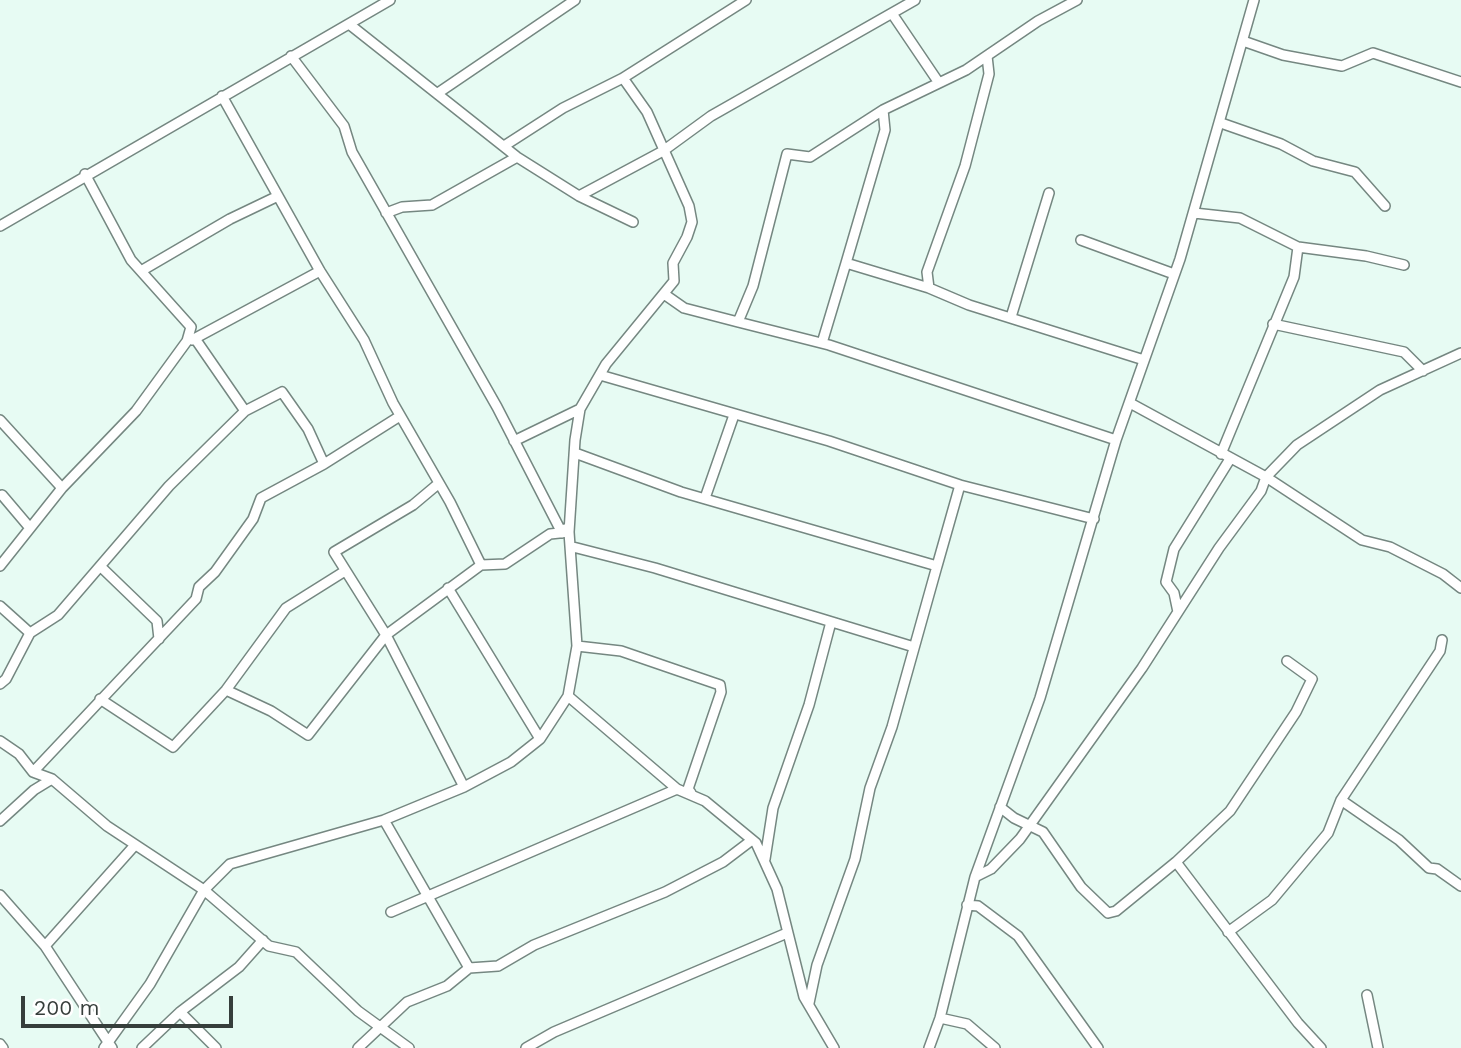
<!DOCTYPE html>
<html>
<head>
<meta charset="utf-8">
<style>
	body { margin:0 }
	#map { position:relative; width:1461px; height:1048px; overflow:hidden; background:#e7fbf3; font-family:"Work Sans",sans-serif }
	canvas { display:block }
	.scale { position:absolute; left:21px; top:996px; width:212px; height:32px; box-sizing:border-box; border:4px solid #363e3b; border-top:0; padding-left:9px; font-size:21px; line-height:24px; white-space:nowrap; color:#363e3b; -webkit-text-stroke:5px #fff; paint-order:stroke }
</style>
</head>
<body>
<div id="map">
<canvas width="1461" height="1048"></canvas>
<div class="scale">200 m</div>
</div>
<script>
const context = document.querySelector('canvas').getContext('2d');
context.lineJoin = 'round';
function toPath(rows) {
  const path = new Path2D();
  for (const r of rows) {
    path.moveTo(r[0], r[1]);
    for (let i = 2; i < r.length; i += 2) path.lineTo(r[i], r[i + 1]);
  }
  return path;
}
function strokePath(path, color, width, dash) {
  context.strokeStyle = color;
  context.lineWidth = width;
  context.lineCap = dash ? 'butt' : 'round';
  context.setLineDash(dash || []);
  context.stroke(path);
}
const minor = toPath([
	[893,15,939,83],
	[349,24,517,157,579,196,633,222],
	[1243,41,1283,55,1342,66,1373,53,1461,82],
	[291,56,344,126,352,152,497,407,562,533,565,529],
	[987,56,989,74,965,166,927,272,929,288,969,305,1144,360],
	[438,93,575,0],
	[222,96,320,271,364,340,393,403,450,502,481,565,505,564,550,534,569,532],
	[883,110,885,130,846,263,929,288],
	[1221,123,1281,144,1313,161,1355,172,1385,206],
	[504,146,563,108,623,78,746,0],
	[579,196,663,151,711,116,915,0],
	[386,213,402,207,432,205,517,157],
	[1194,213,1240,218,1298,247,1366,256,1404,265],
	[0,226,390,0],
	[1081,240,1174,274],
	[141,271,230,219,278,196],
	[664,294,684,308,738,322,753,286,787,154,810,157,883,110,966,70,1038,21,1077,0],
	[1011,317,1049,193],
	[738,322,829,345,1116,440],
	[1273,324,1404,352,1423,371],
	[192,340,320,271],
	[822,343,846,263],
	[600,375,829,441,960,485],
	[1130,403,1266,477,1362,540,1390,547,1443,574,1461,588],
	[0,420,62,488,0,566],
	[514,441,580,409],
	[575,453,681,492,937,566,960,485,1094,519],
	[1221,454,1294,277,1298,247],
	[324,464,400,416],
	[438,484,413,505,334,552,386,635,464,787],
	[62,488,136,411,187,341,191,327,131,260,85,174],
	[2,495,30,528],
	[705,498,734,415],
	[573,547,655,568,914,647],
	[100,566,157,621,159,639],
	[448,588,540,739,568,696,577,646,569,532,575,440,580,409,606,364,674,281,673,263,687,237,692,222,689,206,647,112,623,78],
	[0,606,30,633,6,679,0,684],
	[1178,612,1174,593,1166,582,1174,549,1230,459],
	[30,633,58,615,169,486,245,411,196,340],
	[577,646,621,651,720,685,721,692,688,789,691,793],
	[226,690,271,711,308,735,386,635,481,565],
	[568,696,677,789,705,801,756,843,777,889,804,997,834,1048],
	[100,699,173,747,226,690,286,608,345,571],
	[0,741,19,754,33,772,52,779,107,826,204,890,269,946,296,952,358,1011,409,1048],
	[33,772,196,599,199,587,215,572,253,519,261,498,324,464,308,429,282,392,245,411],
	[1341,800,1399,840,1429,868,1437,869,1461,886],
	[1000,807,1014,818,1043,832,1081,887,1108,913,1116,911,1176,862,1298,1023,1321,1048],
	[0,821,34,790,52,779],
	[765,859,773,808,809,705,831,622],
	[1176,862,1230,811,1296,712,1312,679,1287,661],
	[975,877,991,869,1020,839,1142,668,1219,548,1261,491,1266,477,1297,445,1380,390,1461,353],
	[0,895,45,946,112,1048],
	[967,905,978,906,1018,936,1098,1048],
	[391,912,677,789],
	[1228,932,1272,900,1328,833,1341,800,1440,651,1442,640],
	[45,946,135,845],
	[469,968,498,966,534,945,665,892,723,862,752,840],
	[1367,995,1378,1048],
	[809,1003,817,965,855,859,870,788,892,727,937,566],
	[180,1012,216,1048],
	[940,1018,967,1024,995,1048],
	[0,1044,3,1048],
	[104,1048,150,984,204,890,230,864,384,820,464,787,511,762,540,739],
	[142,1048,180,1012,239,967,263,940],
	[358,1048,407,1002,447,986,469,968,384,820],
	[526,1048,554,1032,787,933],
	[929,1048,940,1018,975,877,1040,698,1116,440,1180,259,1254,0]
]);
strokePath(minor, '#758781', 12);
strokePath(minor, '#fff', 9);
</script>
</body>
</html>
